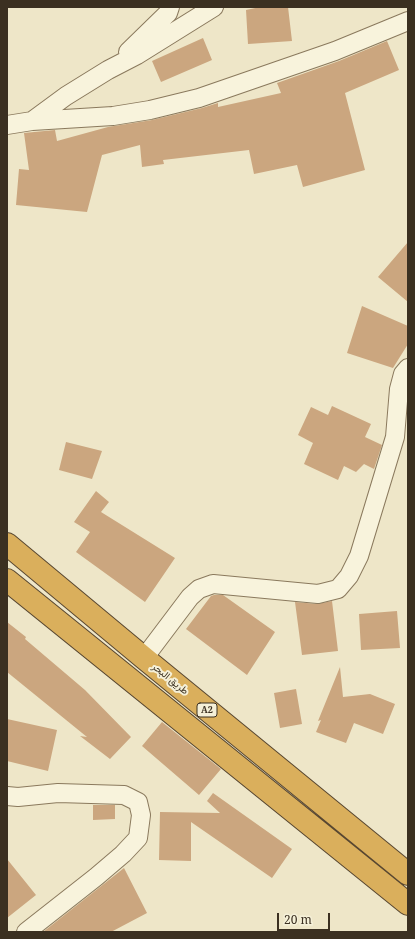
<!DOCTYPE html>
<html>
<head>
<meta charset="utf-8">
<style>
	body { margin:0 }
	#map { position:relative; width:415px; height:939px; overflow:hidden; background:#eee6c8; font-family:"Noto Serif",serif }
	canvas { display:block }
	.frame { position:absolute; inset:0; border:8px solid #3b3021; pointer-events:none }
	.scale { position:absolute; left:277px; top:913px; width:53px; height:18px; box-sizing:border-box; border:2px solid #3b3021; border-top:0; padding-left:5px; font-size:12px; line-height:14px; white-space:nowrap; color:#3b3021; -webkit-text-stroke:3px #f5f0d8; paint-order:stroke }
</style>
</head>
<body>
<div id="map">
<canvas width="415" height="939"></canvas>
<div class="frame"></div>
<div class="scale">20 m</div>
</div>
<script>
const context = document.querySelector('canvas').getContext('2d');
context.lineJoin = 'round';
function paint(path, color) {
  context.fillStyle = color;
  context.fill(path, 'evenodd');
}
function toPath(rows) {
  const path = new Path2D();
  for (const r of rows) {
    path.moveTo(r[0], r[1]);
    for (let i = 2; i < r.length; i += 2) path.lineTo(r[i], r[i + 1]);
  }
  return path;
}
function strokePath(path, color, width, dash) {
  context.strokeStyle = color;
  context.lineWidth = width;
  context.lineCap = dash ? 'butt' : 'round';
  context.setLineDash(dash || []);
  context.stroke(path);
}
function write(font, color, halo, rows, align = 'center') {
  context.font = font + ' "Noto Serif",Vazirmatn,serif';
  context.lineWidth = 4;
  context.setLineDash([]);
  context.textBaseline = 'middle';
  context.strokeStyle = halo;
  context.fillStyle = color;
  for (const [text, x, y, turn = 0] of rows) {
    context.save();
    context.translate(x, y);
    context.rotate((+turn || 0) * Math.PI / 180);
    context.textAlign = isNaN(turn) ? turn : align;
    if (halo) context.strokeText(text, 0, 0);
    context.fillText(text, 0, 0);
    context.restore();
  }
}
const building = toPath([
	[260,7,288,7,292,41,248,44,246,10],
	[203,38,212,60,161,82,152,61],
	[387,41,399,70,345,93,365,170,303,187,297,165,254,174,249,150,163,160,164,164,142,167,140,145,102,155,87,212,16,205,19,169,29,170,24,133,55,130,57,141,108,127,152,120,202,108,218,103,218,107,281,93,277,83,339,61],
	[408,242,408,302,378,277],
	[362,306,408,326,408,344,393,368,347,353],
	[332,406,371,424,365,437,382,445,374,469,364,464,356,472,344,466,338,480,304,464,313,443,298,435,311,407,328,415],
	[66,442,102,451,92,479,59,470],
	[96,491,109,502,101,512,175,558,145,602,76,552,90,532,74,522],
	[214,595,223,595,275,632,247,675,186,629,211,596],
	[332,601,338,651,302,655,295,602,317,604],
	[397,611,400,648,361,650,359,614],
	[7,622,26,637,25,639,85,690,131,737,110,759,80,736,87,737,7,672],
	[340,667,343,697,370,694,395,704,383,734,354,723,346,743,316,732,321,720,318,721],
	[296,689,302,724,280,728,274,693],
	[7,719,57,730,48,771,7,761],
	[162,722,221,769,199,795,142,746],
	[213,793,292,849,272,878,191,822,191,861,159,860,160,812,220,813,207,801],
	[93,805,115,805,115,819,93,820],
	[7,859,36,895,7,918],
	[124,868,147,913,111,932,43,932]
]);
const street = toPath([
	[128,52,168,13,170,7],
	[32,121,66,96,108,70,137,55,214,7],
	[7,125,32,121,113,116,150,110,199,98,335,51,408,21],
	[144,658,190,597,199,589,213,584,318,594,338,589,349,576,359,556,395,437,399,389,403,374,408,368],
	[7,796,18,797,58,793,124,795,138,802,141,815,138,838,123,854,96,877,26,932]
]);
const highway = toPath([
	[7,544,144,658,408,874],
	[7,580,408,904]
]);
const shields = [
	[207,710,20]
];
const shieldNames = [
	["A2",207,710]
];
const streetNames = [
	["طريق البحر",170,679,39]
];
paint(building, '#cba67f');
strokePath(street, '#8a795d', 20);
strokePath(highway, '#584731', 24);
strokePath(street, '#f8f3dc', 18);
strokePath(highway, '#daaf5c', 22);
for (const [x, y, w] of shields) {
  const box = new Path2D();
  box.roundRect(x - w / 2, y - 7, w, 14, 3);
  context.fillStyle = '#f5f0d8';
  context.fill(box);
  strokePath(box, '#3b3021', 1);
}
write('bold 9px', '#3b3021', null, shieldNames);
write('10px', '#3b3021', '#f5f0d8', streetNames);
</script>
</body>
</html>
